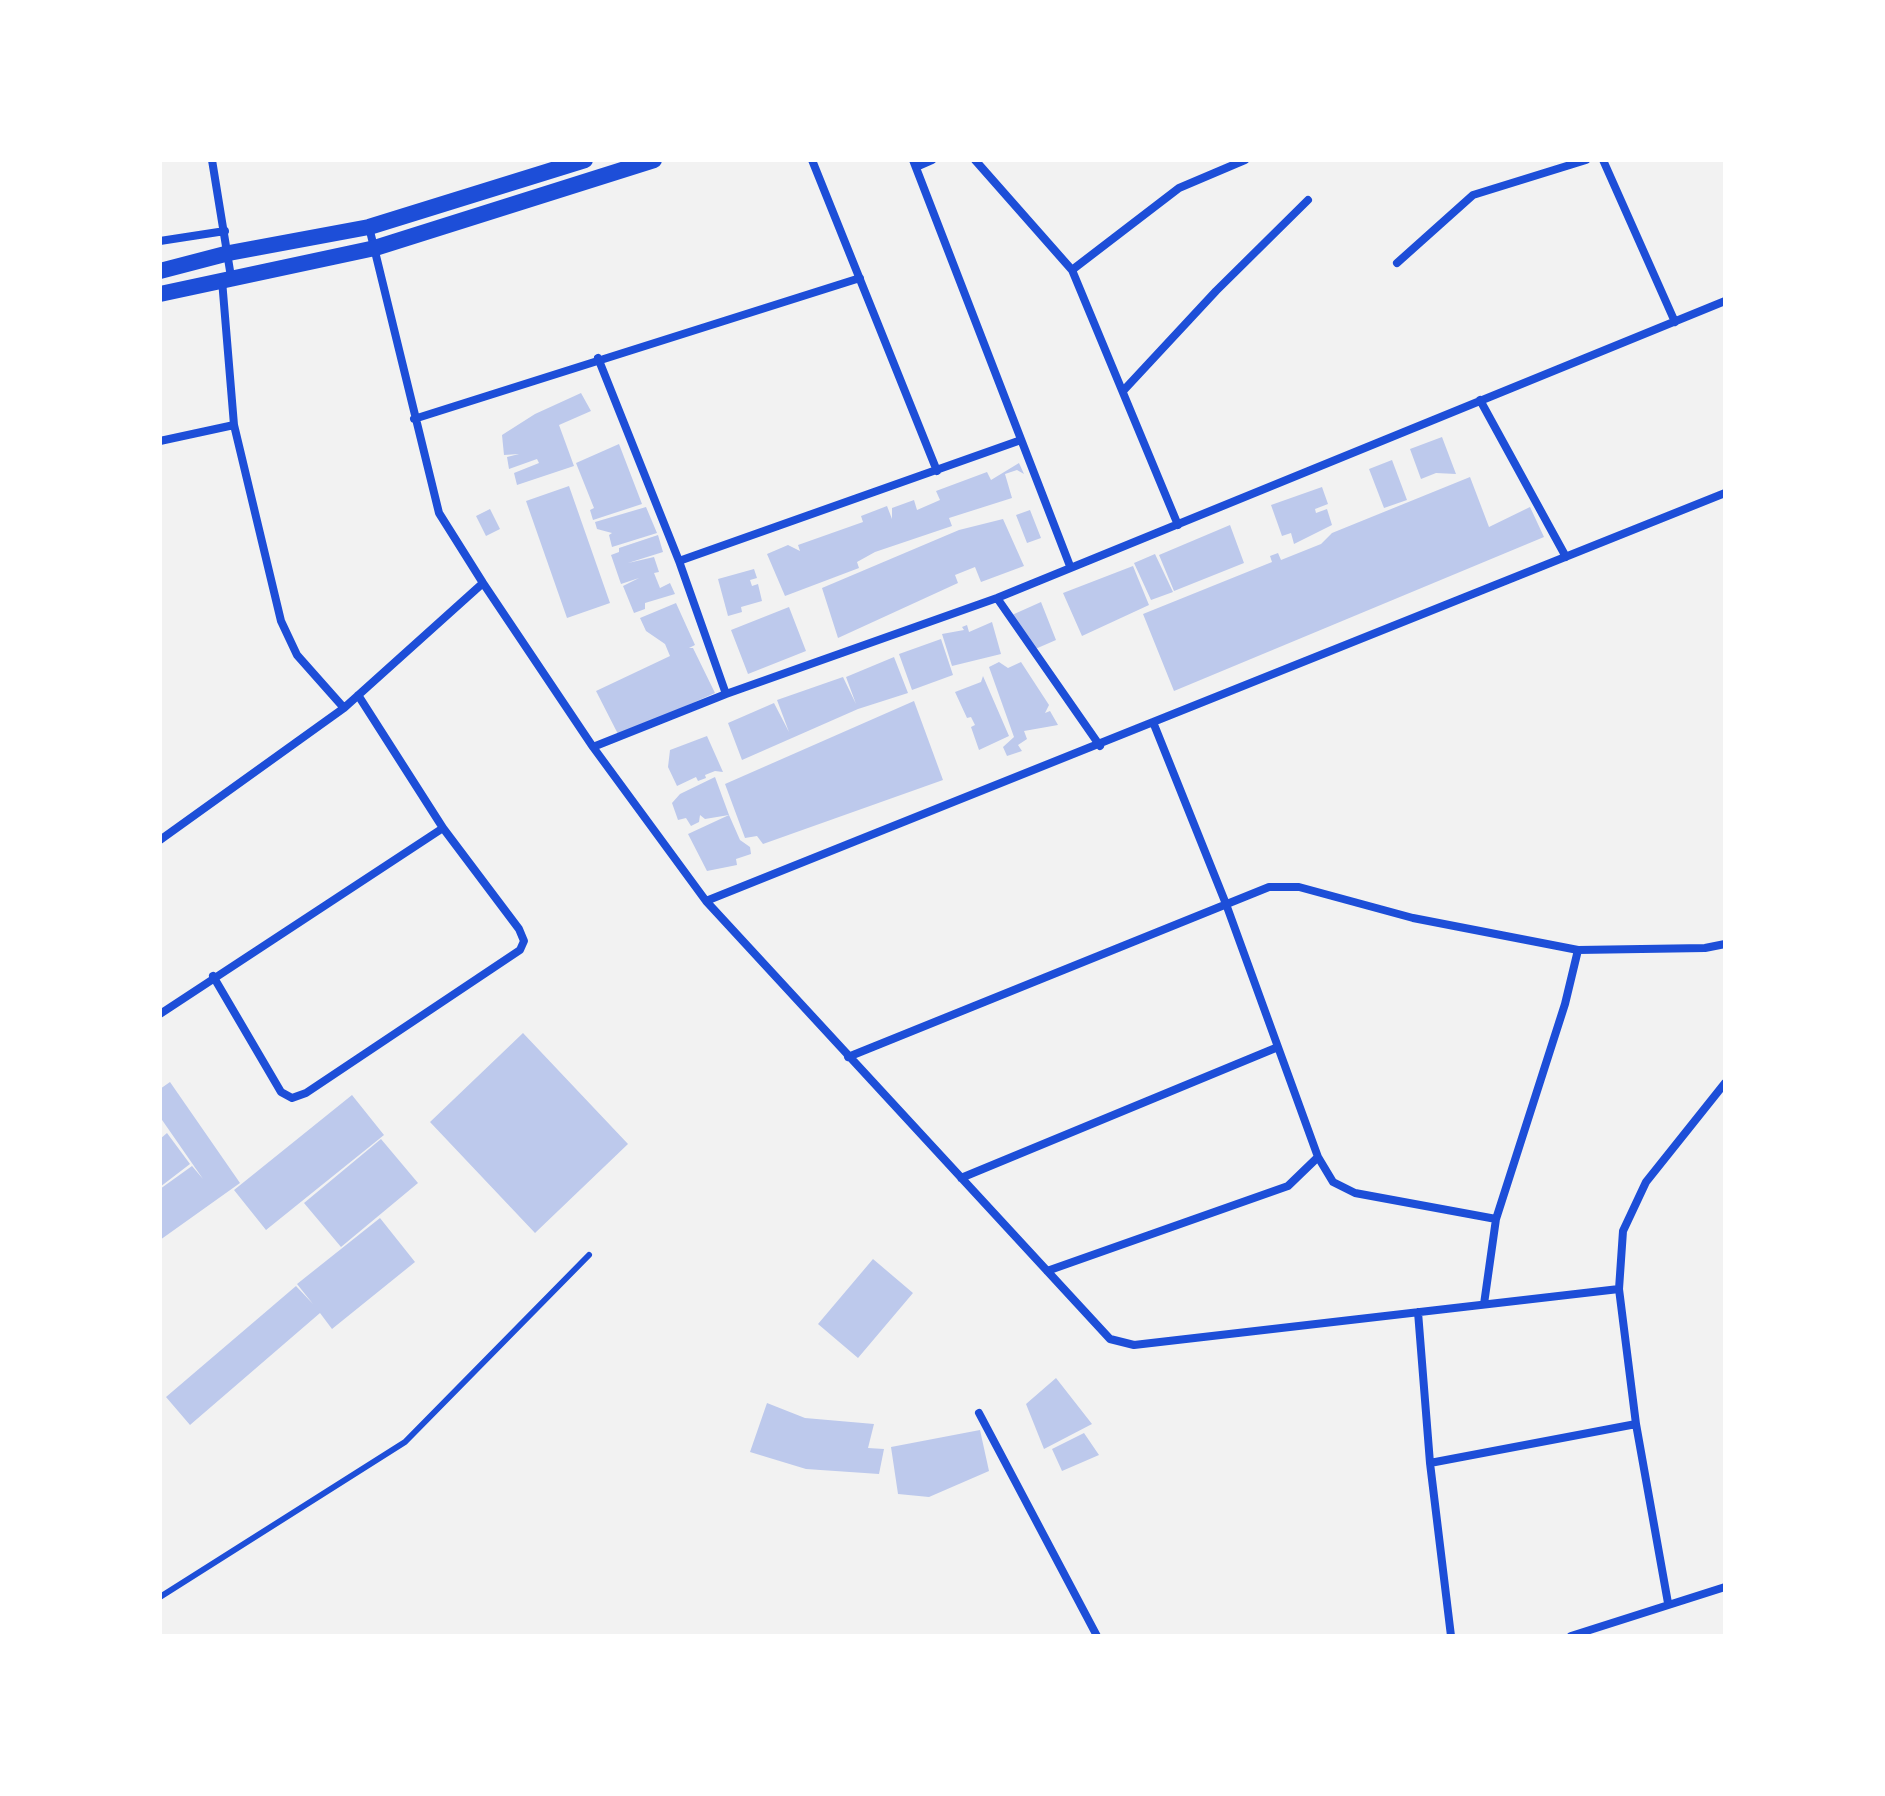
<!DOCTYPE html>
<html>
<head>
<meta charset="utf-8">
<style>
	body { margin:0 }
	#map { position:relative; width:1885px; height:1796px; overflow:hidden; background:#f2f2f2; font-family:Bitter,serif }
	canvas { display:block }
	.frame { position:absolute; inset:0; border:162px solid #fff; pointer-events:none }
</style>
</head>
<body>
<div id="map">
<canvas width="1885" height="1796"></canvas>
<div class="frame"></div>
</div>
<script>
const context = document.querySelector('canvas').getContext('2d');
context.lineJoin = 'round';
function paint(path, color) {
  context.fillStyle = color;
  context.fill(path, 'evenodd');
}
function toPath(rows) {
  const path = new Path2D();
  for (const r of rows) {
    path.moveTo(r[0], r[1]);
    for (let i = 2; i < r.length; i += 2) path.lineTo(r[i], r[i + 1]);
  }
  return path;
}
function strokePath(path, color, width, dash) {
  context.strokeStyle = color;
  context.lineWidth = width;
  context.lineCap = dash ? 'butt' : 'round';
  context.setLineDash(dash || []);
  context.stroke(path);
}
const building = toPath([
	[581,393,591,411,559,425,574,466,517,485,514,473,539,463,537,459,509,469,507,457,519,454,504,455,502,435,535,414],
	[1442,437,1456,474,1436,473,1421,479,1410,449],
	[619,444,642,504,593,520,590,510,594,508,576,463],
	[1392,460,1407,500,1384,508,1369,469],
	[1019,463,1024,474,1017,470,1005,474,1012,498,949,518,952,526,875,552,857,562,859,568,785,596,767,554,788,545,800,551,798,545,863,522,861,516,887,506,892,519,892,508,914,500,917,510,940,500,936,491,987,472,991,480],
	[1470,477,1489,527,1530,507,1544,537,1174,691,1143,614,1272,562,1270,556,1278,553,1281,560,1321,544,1332,533],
	[569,486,610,603,567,618,526,501],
	[1322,487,1328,504,1315,509,1316,513,1327,509,1332,525,1294,544,1291,533,1282,536,1271,505],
	[646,507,657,533,612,547,609,535,612,533,597,529,595,522],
	[490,509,500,529,486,536,476,516],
	[1030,510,1041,538,1027,543,1016,515],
	[1003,519,1024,566,981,582,975,567,955,575,958,583,838,638,822,588,959,530],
	[1230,525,1244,563,1174,591,1159,555],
	[658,535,663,552,628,563,654,557,659,572,654,573,660,588,670,583,675,594,645,603,645,609,634,613,623,586,639,578,621,584,611,555,619,552,619,548],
	[1155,554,1173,592,1151,600,1134,563],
	[1133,566,1149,605,1082,636,1063,593],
	[754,569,757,578,750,580,752,586,758,584,762,601,741,607,742,612,728,616,718,579],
	[1041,602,1056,640,1033,650,1012,615],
	[676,603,695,645,689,648,693,648,715,693,619,736,596,691,670,656,665,644,646,631,640,618],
	[789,607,806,651,748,674,731,630],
	[992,622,1001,654,952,666,942,634,964,630,962,627,967,625,969,632],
	[941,639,953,675,912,690,899,654],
	[894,657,908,693,858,709,742,760,728,723,774,703,789,732,777,700,843,677,856,704,846,677],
	[999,662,1008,668,1021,662,1049,705,1045,713,1050,711,1058,725,1024,731,1027,739,1018,745,1022,751,1007,756,1003,747,1014,737,989,667],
	[983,676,1009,736,979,750,971,727,975,725,971,717,967,718,955,692,981,682],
	[914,701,943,780,763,844,757,836,745,838,725,784],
	[707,736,723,772,715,771,705,775,706,778,698,781,696,777,677,786,668,767,670,750],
	[715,777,729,815,705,819,700,815,699,822,691,826,686,818,678,820,672,803,680,794],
	[729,815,740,840,750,847,751,854,736,859,737,865,707,871,688,834],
	[523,1033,628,1144,535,1233,430,1122],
	[170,1082,240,1183,160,1240,160,1189,192,1166,203,1179,160,1117,160,1089],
	[352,1095,384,1135,266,1230,234,1190],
	[167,1133,190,1164,160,1187,160,1139],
	[381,1139,418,1183,341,1247,304,1203],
	[380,1218,415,1262,332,1329,320,1313,190,1425,166,1397,296,1286,313,1304,297,1284],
	[873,1259,913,1293,858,1358,818,1324],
	[1056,1378,1092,1424,1044,1449,1026,1404],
	[767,1403,805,1418,874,1424,868,1448,884,1449,879,1474,806,1469,750,1452],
	[980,1430,989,1471,929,1497,898,1494,891,1447],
	[1084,1433,1099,1455,1062,1471,1052,1449]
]);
const service = toPath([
	[160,1597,405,1442,589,1255]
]);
const minor = toPath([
	[212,160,231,277],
	[812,160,937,471],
	[913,160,1070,566],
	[975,160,1072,270,1178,525],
	[1603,160,1675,322],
	[916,167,932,160],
	[369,227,439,513,483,583,593,747,706,901,1110,1339,1134,1345,1619,1289],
	[160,241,225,231],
	[1397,263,1473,195,1586,160],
	[1072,270,1179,188,1245,160],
	[222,280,234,425,281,621,297,655,344,708],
	[598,358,679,561,726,694],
	[1123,391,1216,291,1308,200],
	[1480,400,1566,557],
	[414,419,860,278],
	[160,441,234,425],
	[679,561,1021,440],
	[997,598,1100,746],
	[1153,722,1226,904,1318,1157,1333,1182,1355,1193,1496,1219],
	[593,747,726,694,997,598,1725,301],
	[160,840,344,708,483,583],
	[706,901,1725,493],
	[213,976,281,1092,292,1098,306,1093,520,950,524,941,519,929,443,828,358,695],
	[160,1014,443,828],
	[848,1057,1269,887,1299,887,1413,918,1578,950,1705,948,1725,944],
	[961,1178,1278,1047],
	[1047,1271,1288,1186,1318,1157],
	[1484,1304,1496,1219,1565,1004,1578,950],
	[1418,1312,1430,1463,1451,1636],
	[979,1413,1097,1636],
	[1430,1463,1636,1424],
	[1668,1603,1636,1424,1619,1289,1623,1231,1646,1182,1725,1083],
	[1571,1636,1725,1587]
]);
const secondary = toPath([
	[160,271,229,253,369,227,585,160],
	[160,294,375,248,654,160]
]);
paint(building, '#bdc9ec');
strokePath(service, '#1d4ed8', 6);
strokePath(minor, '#1d4ed8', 8);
strokePath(secondary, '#1d4ed8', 16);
</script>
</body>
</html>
